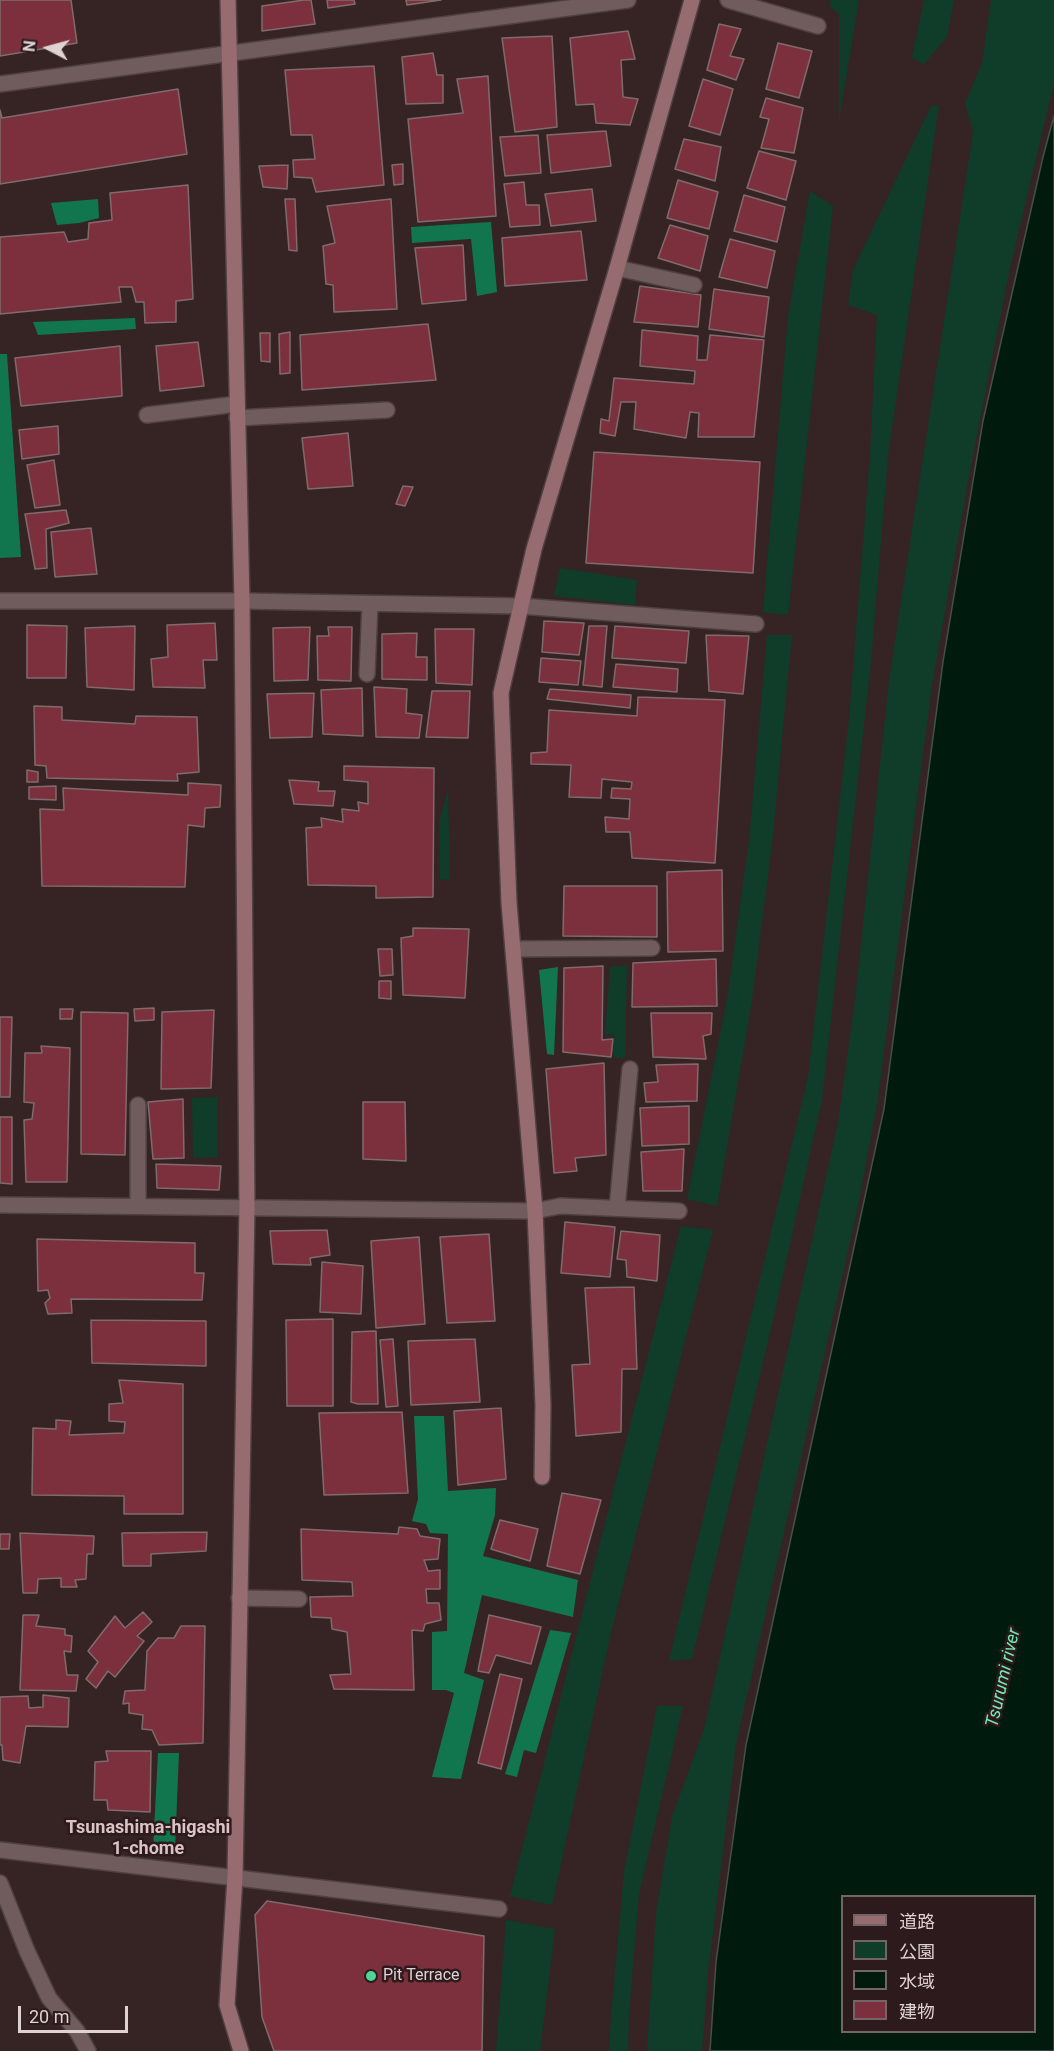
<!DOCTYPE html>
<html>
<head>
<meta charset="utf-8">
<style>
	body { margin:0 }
	#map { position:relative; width:1054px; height:2051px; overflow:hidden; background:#362425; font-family:Roboto,"Noto Sans JP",sans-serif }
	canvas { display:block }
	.legend { position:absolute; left:841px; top:1895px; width:195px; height:138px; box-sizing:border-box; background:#2c1a1c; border:2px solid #736465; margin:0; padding:8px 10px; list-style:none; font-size:18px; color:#ded2d3 }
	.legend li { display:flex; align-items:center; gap:12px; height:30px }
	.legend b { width:30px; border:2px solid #736465 }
	.north { position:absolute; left:18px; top:18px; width:60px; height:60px; -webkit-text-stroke:4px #2c1a1c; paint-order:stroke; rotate:276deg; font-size:16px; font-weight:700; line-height:24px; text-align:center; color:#ded2d3 }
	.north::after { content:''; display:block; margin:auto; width:21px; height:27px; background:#ded2d3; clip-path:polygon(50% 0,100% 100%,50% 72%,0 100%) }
	.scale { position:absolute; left:18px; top:2006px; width:110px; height:27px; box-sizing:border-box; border:3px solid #ded2d3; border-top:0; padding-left:8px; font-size:18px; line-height:21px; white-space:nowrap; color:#ded2d3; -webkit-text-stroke:4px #2c1a1c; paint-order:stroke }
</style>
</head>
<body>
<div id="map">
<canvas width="1054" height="2051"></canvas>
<ul class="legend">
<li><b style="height:8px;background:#976c70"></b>道路</li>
<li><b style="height:16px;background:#0f3d29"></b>公園</li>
<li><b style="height:16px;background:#001a0e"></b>水域</li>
<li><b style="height:16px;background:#7c303d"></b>建物</li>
</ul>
<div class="north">N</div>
<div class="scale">20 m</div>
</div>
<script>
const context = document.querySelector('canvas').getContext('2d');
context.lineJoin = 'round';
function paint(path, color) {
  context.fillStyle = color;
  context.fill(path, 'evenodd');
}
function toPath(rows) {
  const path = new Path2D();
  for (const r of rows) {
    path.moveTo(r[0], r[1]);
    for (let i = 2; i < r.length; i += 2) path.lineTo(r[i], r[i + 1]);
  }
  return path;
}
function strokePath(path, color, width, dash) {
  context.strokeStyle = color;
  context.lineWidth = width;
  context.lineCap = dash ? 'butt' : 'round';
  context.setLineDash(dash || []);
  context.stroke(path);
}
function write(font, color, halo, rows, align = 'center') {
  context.font = font + ' Roboto,sans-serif';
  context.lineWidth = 5;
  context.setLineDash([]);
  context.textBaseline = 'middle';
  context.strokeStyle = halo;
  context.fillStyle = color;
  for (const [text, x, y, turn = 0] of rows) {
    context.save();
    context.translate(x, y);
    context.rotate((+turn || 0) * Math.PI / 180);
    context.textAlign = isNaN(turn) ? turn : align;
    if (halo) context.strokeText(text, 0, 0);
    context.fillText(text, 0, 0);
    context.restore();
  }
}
const green = toPath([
	[831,0,859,0,839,121,839,14,829,6],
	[924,0,954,0,947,37,924,64,912,58],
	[991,0,1054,0,1054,83,1010,268,970,470,932,685,877,1105,857,1211,736,1744,708,1974,702,2051,647,2051,656,1913,672,1817,704,1729,838,1123,855,1000,889,680,973,132,965,104,982,63],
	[939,105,888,456,871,662,822,1100,774,1316,692,1659,669,1661,808,1077,849,719,870,455,877,315,848,305,853,270,931,106],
	[810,191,833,206,788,615,763,612,788,316],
	[560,568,637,580,635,605,554,596],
	[767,635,792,635,772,844,752,1000,717,1206,687,1199,727,999,749,841],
	[448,789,450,879,440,880,439,823],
	[627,965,625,1058,614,1058,614,1034,605,1035,610,967],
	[217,1097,217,1157,193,1158,192,1098],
	[681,1226,713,1230,611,1633,552,1905,510,1896],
	[657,1706,683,1706,639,1894,629,2015,628,2051,609,2051,611,2016,624,1872],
	[506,1920,555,1929,540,2051,496,2051]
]);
const forest = toPath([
	[98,199,99,218,79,223,57,225,51,203],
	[491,222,497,292,477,296,471,239,412,243,411,227],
	[135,318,136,329,38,335,33,322],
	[0,354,7,354,21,557,0,558],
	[558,967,554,1055,547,1054,539,970],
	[414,1416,444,1416,448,1491,496,1488,495,1515,483,1556,578,1580,573,1617,482,1595,464,1673,484,1680,461,1779,432,1777,454,1693,446,1690,432,1690,432,1632,447,1631,448,1534,430,1533,426,1524,412,1521,418,1499],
	[550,1630,571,1633,536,1753,524,1750,517,1777,505,1774],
	[158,1753,179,1753,175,1850,153,1849]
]);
const water = toPath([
	[1054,116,1054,2051,710,2051,716,1962,746,1745,884,1109,943,662,983,421,1043,157,1054,116],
	[842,1896,1034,1896,1034,2032,842,2032,842,1896]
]);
const building = toPath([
	[0,0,71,0,77,43,0,56,0,0],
	[304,0,311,0,315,24,262,31,262,6,304,0],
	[327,0,354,0,355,4,328,8,327,0],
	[406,0,441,0,407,5,406,0],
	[719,24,741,29,730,56,744,59,736,80,707,70,719,24],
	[628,31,635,59,621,60,623,97,638,99,630,125,596,123,594,104,576,105,570,38,628,31],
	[552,36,557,127,515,132,502,38,552,36],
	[778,43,812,51,799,98,766,89,778,43],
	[433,53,437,75,443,75,443,103,406,104,402,57,433,53],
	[374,66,384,185,316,192,312,178,294,177,293,160,315,159,312,135,291,135,285,70,374,66],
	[488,76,496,216,418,222,408,119,463,113,457,79,488,76],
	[703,79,733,89,720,135,689,126,703,79],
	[178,89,187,154,0,184,0,110,2,118,178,89],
	[766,98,803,108,794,153,761,148,769,119,760,117,766,98],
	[606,131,611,166,551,173,547,135,606,131],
	[538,135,541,173,505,176,500,137,538,135],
	[684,139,721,147,715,181,675,169,684,139],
	[759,151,796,161,786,200,747,188,759,151],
	[403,164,403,184,394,185,392,165,403,164],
	[288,165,287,189,263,187,259,166,288,165],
	[678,180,718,192,709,229,667,218,678,180],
	[524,182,526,205,539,205,540,225,510,227,504,184,524,182],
	[188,185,193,299,176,301,176,322,145,323,144,302,136,302,132,287,119,287,121,302,0,314,0,237,64,232,68,242,88,239,89,223,112,220,110,193,188,185],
	[592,189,596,221,551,226,545,194,592,189],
	[744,195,785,207,777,242,734,231,744,195],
	[285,199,295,199,297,251,289,250,285,199],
	[391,199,397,309,334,312,333,285,326,284,323,246,335,243,327,206,391,199],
	[670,225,708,236,700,271,658,258,670,225],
	[581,231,587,280,505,286,502,238,581,231],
	[730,239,775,251,767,288,719,277,730,239],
	[463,245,466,300,422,304,415,248,463,245],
	[640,286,701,295,698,327,634,322,640,286],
	[714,289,769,297,764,337,709,329,714,289],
	[428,324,436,380,302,390,300,335,428,324],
	[642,330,698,336,697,360,707,360,710,335,764,340,754,437,698,437,699,413,690,412,686,438,634,429,636,402,621,402,615,436,600,433,601,419,609,421,614,378,694,384,695,371,640,366,642,330],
	[290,332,290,373,280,374,279,334,290,332],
	[260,333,270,333,270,362,261,361,260,333],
	[198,342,204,386,160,391,156,346,198,342],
	[120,346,122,396,21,406,15,358,120,346],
	[58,426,59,454,22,459,19,430,58,426],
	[348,433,353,486,308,489,302,438,348,433],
	[594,452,760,462,753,573,586,563,594,452],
	[54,460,60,505,35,508,27,465,54,460],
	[403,486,413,487,405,506,396,504,403,486],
	[66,510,69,523,46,529,47,568,35,569,25,514,66,510],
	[91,528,97,574,55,577,51,532,91,528],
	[544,621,584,623,579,655,542,652,544,621],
	[215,623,217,660,203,660,205,688,153,687,151,659,168,657,167,625,215,623],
	[27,625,67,626,66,678,27,678,27,625],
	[135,626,134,690,87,687,85,628,135,626],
	[589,626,607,626,602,687,583,685,589,626],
	[615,626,689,631,686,663,612,658,615,626],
	[310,627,308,680,274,681,273,628,310,627],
	[328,627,352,627,351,681,318,680,317,636,329,636,328,627],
	[435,629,474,629,472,685,436,683,435,629],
	[417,633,416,657,427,657,427,680,382,679,382,634,417,633],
	[706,635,749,636,743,694,709,691,706,635],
	[541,658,581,661,578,685,539,682,541,658],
	[616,664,678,669,677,692,613,687,616,664],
	[374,687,407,689,406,713,422,715,419,738,376,737,374,687],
	[362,688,363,736,323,734,321,690,362,688],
	[550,689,631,695,630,708,547,699,550,689],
	[432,691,470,691,468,738,426,737,432,691],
	[314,693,312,737,270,738,267,694,314,693],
	[638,697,725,700,715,863,632,858,630,832,606,832,605,817,629,819,630,799,611,798,612,788,631,789,632,782,602,779,601,798,569,797,571,765,531,764,531,753,547,752,549,710,637,716,638,697],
	[34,706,62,707,62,720,135,724,136,716,197,717,199,772,177,774,178,781,47,778,46,766,35,765,34,706],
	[344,766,434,768,433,897,376,898,376,886,308,885,306,828,322,827,321,818,343,822,342,809,359,811,358,802,368,804,368,782,344,780,344,766],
	[27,770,38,772,38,782,27,782,27,770],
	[289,780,319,782,318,791,335,791,333,806,294,804,289,780],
	[188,783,221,785,220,807,205,808,204,827,188,825,185,887,42,886,40,809,64,810,63,788,188,795,188,783],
	[56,786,56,800,29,799,29,787,56,786],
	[722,870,723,951,668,952,667,872,722,870],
	[564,886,657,886,657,937,563,936,564,886],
	[413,928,469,929,465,998,403,995,401,938,413,936,413,928],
	[378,949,392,949,393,975,380,976,378,949],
	[716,959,717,1006,632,1007,633,963,716,959],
	[603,966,602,1040,613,1039,611,1057,563,1052,564,968,603,966],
	[379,981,391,981,391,999,379,998,379,981],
	[154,1008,154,1020,135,1021,134,1009,154,1008],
	[60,1009,73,1009,72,1019,60,1019,60,1009],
	[214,1010,211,1088,161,1089,162,1012,214,1010],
	[81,1012,128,1013,125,1155,81,1154,81,1012],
	[651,1013,712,1013,711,1034,703,1036,706,1059,653,1057,651,1013],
	[0,1017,12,1017,10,1097,0,1097,0,1017],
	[41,1046,70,1048,67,1182,26,1182,24,1120,32,1119,34,1103,24,1102,25,1053,42,1053,41,1046],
	[604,1063,606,1155,575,1158,577,1171,554,1173,546,1069,604,1063],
	[698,1064,697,1101,646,1102,644,1083,658,1082,656,1065,698,1064],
	[183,1099,184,1158,153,1159,148,1102,183,1099],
	[363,1102,405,1102,406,1161,363,1159,363,1102],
	[689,1106,689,1144,642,1146,640,1108,689,1106],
	[0,1117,12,1117,12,1184,0,1183,0,1117],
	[684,1149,682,1191,643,1191,641,1152,684,1149],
	[156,1164,221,1166,219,1190,157,1188,156,1164],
	[565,1222,615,1227,610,1277,561,1273,565,1222],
	[327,1230,330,1255,310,1258,311,1265,273,1264,270,1231,327,1230],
	[621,1231,660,1235,657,1281,627,1277,626,1260,617,1259,621,1231],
	[489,1234,495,1321,447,1323,440,1237,489,1234],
	[419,1237,425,1324,376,1328,371,1241,419,1237],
	[37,1239,195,1243,195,1273,204,1273,202,1300,71,1299,72,1313,48,1314,45,1303,50,1298,48,1290,38,1291,37,1239],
	[322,1262,363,1266,361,1314,320,1312,322,1262],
	[634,1287,637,1369,622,1369,621,1432,576,1436,572,1365,590,1364,585,1288,634,1287],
	[333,1319,333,1406,287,1406,286,1320,333,1319],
	[91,1320,206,1321,206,1366,92,1363,91,1320],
	[376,1331,378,1404,358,1404,351,1402,352,1332,376,1331],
	[393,1339,398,1406,386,1407,380,1340,393,1339],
	[475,1339,480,1402,411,1405,408,1341,475,1339],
	[119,1380,183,1384,183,1514,124,1514,124,1496,32,1495,33,1428,56,1429,56,1420,71,1421,69,1435,124,1433,125,1422,109,1421,109,1404,123,1403,119,1380],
	[501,1408,506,1479,458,1485,454,1411,501,1408],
	[402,1412,408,1493,324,1495,319,1413,402,1412],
	[562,1493,601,1500,580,1574,547,1566,562,1493],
	[500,1520,538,1529,530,1561,491,1549,500,1520],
	[399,1527,417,1529,420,1536,440,1539,438,1559,424,1560,428,1571,440,1570,440,1589,426,1589,427,1603,439,1603,441,1620,425,1624,423,1631,412,1630,414,1690,334,1689,330,1675,351,1674,347,1632,332,1629,331,1618,311,1617,310,1597,353,1596,352,1582,302,1580,301,1529,398,1534,399,1527],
	[207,1532,206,1551,151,1554,151,1566,123,1566,122,1533,207,1532],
	[20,1533,94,1536,93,1554,87,1554,86,1579,75,1580,77,1587,61,1587,61,1578,38,1579,37,1593,23,1593,20,1533],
	[0,1534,10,1534,9,1549,0,1549,0,1534],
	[143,1612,152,1622,137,1636,144,1641,115,1677,108,1671,96,1688,86,1679,98,1662,88,1651,115,1616,125,1628,143,1612],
	[23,1615,39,1615,36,1626,65,1629,65,1635,72,1636,71,1652,64,1651,67,1675,78,1675,76,1691,20,1690,23,1615],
	[489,1615,541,1627,531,1664,496,1655,489,1673,478,1671,489,1615],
	[181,1626,205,1626,203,1743,159,1745,152,1730,142,1729,143,1715,129,1713,129,1703,123,1704,125,1691,145,1690,147,1651,158,1638,174,1638,181,1626],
	[500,1674,522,1679,501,1769,478,1763,500,1674],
	[43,1695,69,1698,68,1727,26,1726,20,1763,3,1760,2,1745,0,1745,0,1697,28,1696,29,1708,43,1707,43,1695],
	[106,1751,151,1751,150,1812,108,1810,107,1800,94,1800,95,1762,108,1761,106,1751],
	[267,1901,484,1936,482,2051,274,2051,262,2017,255,1915,267,1901]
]);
const lane = toPath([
	[728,0,818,26],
	[617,268,694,285],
	[147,415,237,404],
	[237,418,387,410],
	[367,674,370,604],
	[513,949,652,948],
	[138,1206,138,1105],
	[617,1208,630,1069],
	[239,1598,299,1599],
	[0,1883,27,1951,49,1998,77,2031,88,2051]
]);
const street = toPath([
	[0,84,628,0],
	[0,601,242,601,520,606,756,624],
	[0,1205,535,1211,560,1206,679,1211],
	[0,1850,499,1909]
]);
const secondary = toPath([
	[228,0,242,601,247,1207,235,1877,227,2005,241,2051],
	[542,1477,543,1405,535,1211,509,903,501,693,534,549,617,268,692,0]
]);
const markers = [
	[371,1976,6,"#50d398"]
];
const poiNames = [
	["Pit Terrace",383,1976]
];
const waterNames = [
	["Tsurumi river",1004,1678,-77]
];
const neighbourhoodNames = [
	["Tsunashima-higashi",148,1828],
	["1-chome",148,1849]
];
paint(green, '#0f3d29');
paint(forest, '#11754e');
paint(water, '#001a0e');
strokePath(water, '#435149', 1.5);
paint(building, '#7c303d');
strokePath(building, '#806b6c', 1.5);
strokePath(lane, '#4f4042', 18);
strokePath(street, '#4f4042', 18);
strokePath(secondary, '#4f4042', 18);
strokePath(lane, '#715c5d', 15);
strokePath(street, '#715c5d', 15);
strokePath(secondary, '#976c70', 15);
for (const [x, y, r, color] of markers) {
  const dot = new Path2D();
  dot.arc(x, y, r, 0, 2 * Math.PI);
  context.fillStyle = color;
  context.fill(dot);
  strokePath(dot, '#2c1a1c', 2);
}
write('16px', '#ded2d3', '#2c1a1c', poiNames, 'left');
write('italic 18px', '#72e9b0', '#2c1a1c', waterNames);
write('bold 18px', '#dbc3c5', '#2c1a1c', neighbourhoodNames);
</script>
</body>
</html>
